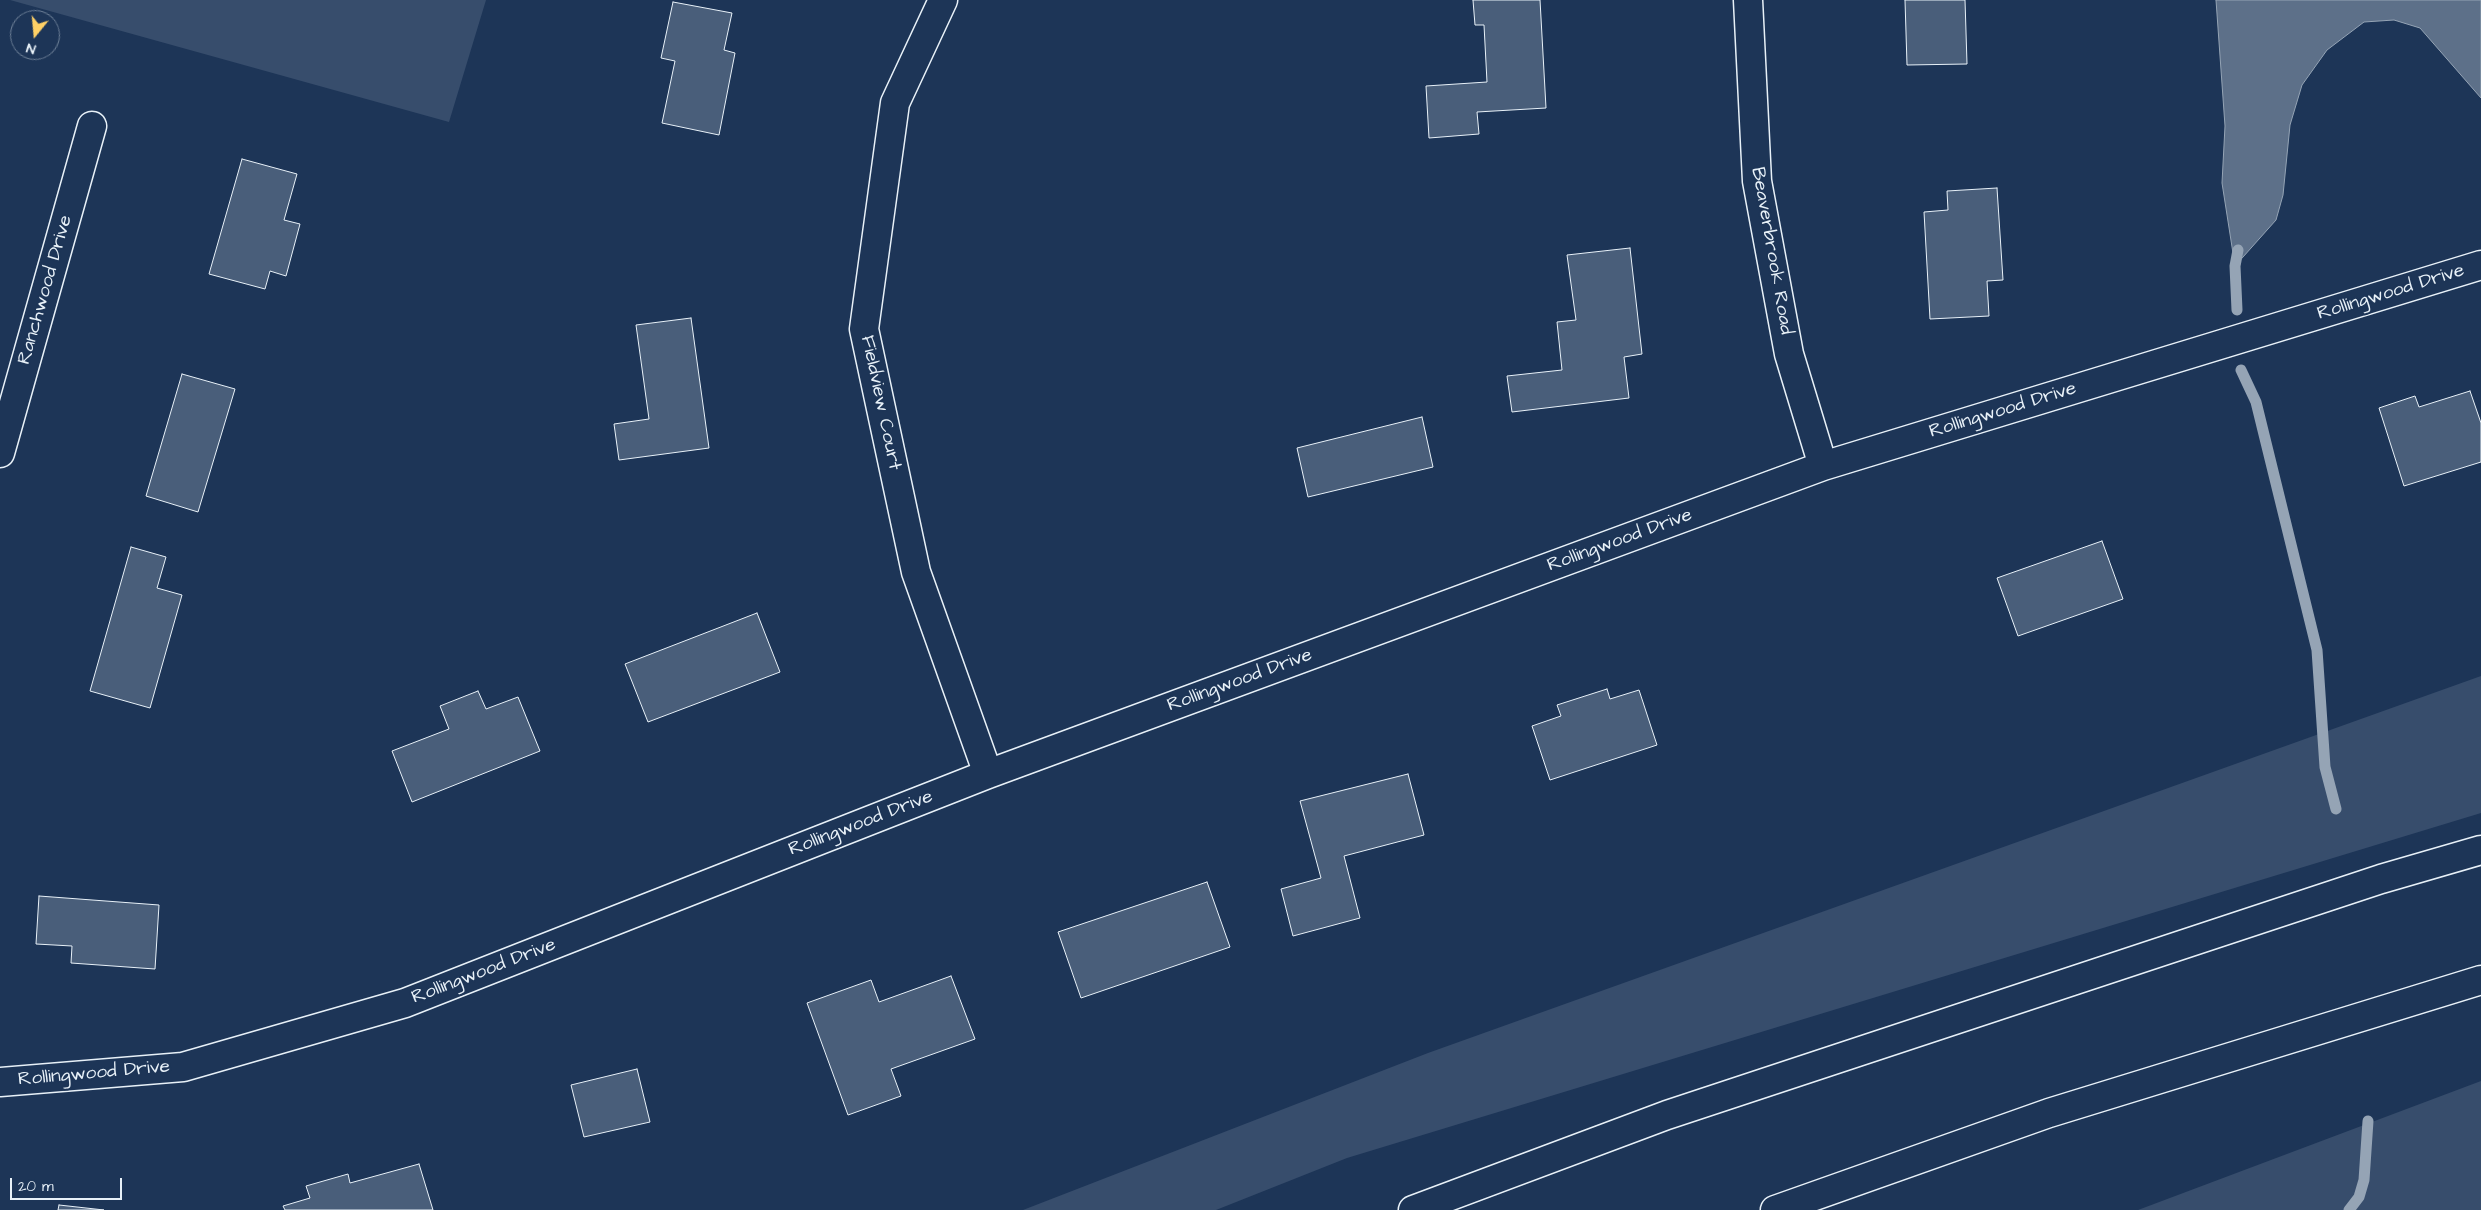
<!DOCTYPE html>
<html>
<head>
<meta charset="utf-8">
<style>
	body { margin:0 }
	#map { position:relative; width:2481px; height:1210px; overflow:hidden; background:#1d3557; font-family:"Architects Daughter",sans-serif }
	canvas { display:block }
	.north { position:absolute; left:10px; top:10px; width:50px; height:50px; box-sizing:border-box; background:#1d3557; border:1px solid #6e8097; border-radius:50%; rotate:197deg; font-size:14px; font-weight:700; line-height:20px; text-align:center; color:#e8f1f8 }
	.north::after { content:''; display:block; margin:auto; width:18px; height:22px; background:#ffd166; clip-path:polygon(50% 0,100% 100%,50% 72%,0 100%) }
	.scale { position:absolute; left:10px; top:1178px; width:112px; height:22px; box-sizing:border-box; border:2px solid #e8f1f8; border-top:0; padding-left:6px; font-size:15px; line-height:18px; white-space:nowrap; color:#e8f1f8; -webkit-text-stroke:4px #1d3557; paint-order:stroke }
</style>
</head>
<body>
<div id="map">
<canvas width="2481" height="1210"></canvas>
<div class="north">N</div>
<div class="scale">20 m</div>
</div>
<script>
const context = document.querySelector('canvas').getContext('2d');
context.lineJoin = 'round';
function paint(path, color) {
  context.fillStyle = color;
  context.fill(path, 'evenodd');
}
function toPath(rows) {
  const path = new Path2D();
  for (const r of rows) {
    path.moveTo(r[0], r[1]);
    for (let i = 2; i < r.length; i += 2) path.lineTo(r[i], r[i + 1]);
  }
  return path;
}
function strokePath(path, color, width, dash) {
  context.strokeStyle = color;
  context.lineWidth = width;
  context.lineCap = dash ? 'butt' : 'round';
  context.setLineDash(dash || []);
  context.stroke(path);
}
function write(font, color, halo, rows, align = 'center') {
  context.font = font + ' "Architects Daughter",sans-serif';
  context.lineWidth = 4;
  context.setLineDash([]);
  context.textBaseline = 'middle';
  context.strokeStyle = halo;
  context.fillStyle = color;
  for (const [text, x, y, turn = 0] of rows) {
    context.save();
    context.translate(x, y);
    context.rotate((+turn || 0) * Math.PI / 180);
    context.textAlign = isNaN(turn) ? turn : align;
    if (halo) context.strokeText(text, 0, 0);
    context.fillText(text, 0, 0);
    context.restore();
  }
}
const green = toPath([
	[10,0,486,0,449,122],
	[2481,676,2481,813,1347,1158,1216,1210,1023,1210,1428,1053],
	[2481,1081,2481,1210,2138,1210]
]);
const water = toPath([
	[2216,0,2481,0,2481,98,2420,28,2394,20,2364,22,2327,50,2302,85,2290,125,2283,195,2276,220,2235,266,2222,183,2225,126,2216,0]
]);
const stream = toPath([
	[2237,310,2235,266,2238,250],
	[2241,370,2256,402,2317,650,2325,767,2336,809],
	[2349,1210,2359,1197,2364,1180,2368,1121]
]);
const building = toPath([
	[1473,0,1540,0,1546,108,1477,112,1479,134,1429,138,1426,86,1487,82,1484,25,1475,25,1473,0],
	[1905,0,1965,0,1967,64,1907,65,1905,0],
	[673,2,732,13,724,50,735,53,719,135,662,123,675,61,661,58,673,2],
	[242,159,297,174,284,220,300,224,286,276,270,271,265,289,209,274,242,159],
	[1997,188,2003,280,1987,281,1989,316,1930,319,1924,212,1948,210,1947,191,1997,188],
	[1630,248,1642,354,1624,357,1629,398,1512,412,1507,376,1562,370,1557,322,1576,320,1567,255,1630,248],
	[691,318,709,448,619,460,614,424,649,419,636,325,691,318],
	[182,374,235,389,198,512,146,496,182,374],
	[2470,391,2481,423,2481,462,2404,486,2379,408,2415,396,2419,407,2470,391],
	[1422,417,1433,467,1308,497,1297,448,1422,417],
	[2102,541,2123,599,2018,636,1997,578,2102,541],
	[131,547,166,557,157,588,182,595,150,708,90,691,131,547],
	[757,613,780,672,648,722,625,664,757,613],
	[1607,689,1610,699,1639,690,1657,745,1550,780,1532,726,1561,716,1557,705,1607,689],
	[478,691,486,709,518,697,540,751,412,802,392,751,449,729,440,706,478,691],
	[1408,774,1424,835,1344,856,1360,918,1293,936,1281,889,1321,878,1300,801,1408,774],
	[1207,882,1230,947,1081,998,1058,932,1207,882],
	[39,896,159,905,155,969,71,963,72,946,36,944,39,896],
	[951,976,975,1039,891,1069,901,1096,848,1115,807,1003,871,980,879,1002,951,976],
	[637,1069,650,1122,584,1137,571,1085,637,1069],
	[419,1164,433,1210,285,1210,283,1206,310,1198,306,1186,348,1174,350,1183,419,1164],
	[59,1205,104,1210,58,1210,59,1205]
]);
const minor = toPath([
	[943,0,895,103,864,329,916,572,988,774],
	[1748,0,1757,181,1789,354,1823,466],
	[0,453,92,126],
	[0,1082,183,1067,405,1003,988,774,1823,466,2481,265]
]);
const highway = toPath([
	[1413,1210,1667,1115,2381,879,2481,850],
	[1775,1210,2049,1113,2481,980]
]);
const streetNames = [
	["Beaverbrook Road",1771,251,80],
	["Ranchwood Drive",46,290,-74],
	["Rollingwood Drive",2391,293,-17],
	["Fieldview Court",880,403,78],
	["Rollingwood Drive",2003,411,-17],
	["Rollingwood Drive",1620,541,-20],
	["Rollingwood Drive",1240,681,-20],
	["Rollingwood Drive",861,824,-21],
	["Rollingwood Drive",484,972,-21],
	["Rollingwood Drive",94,1074,-5]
];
paint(green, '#374d6c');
paint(water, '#5d7089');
strokePath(water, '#95a4b5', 1);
strokePath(stream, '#95a4b5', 11);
paint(building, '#495e7a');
strokePath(building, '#e8f1f8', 1);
strokePath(minor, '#e8f1f8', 31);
strokePath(highway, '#e8f1f8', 31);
strokePath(minor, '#1d3557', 28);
strokePath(highway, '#1d3557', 28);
write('19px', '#e8f1f8', '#1d3557', streetNames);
</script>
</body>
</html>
